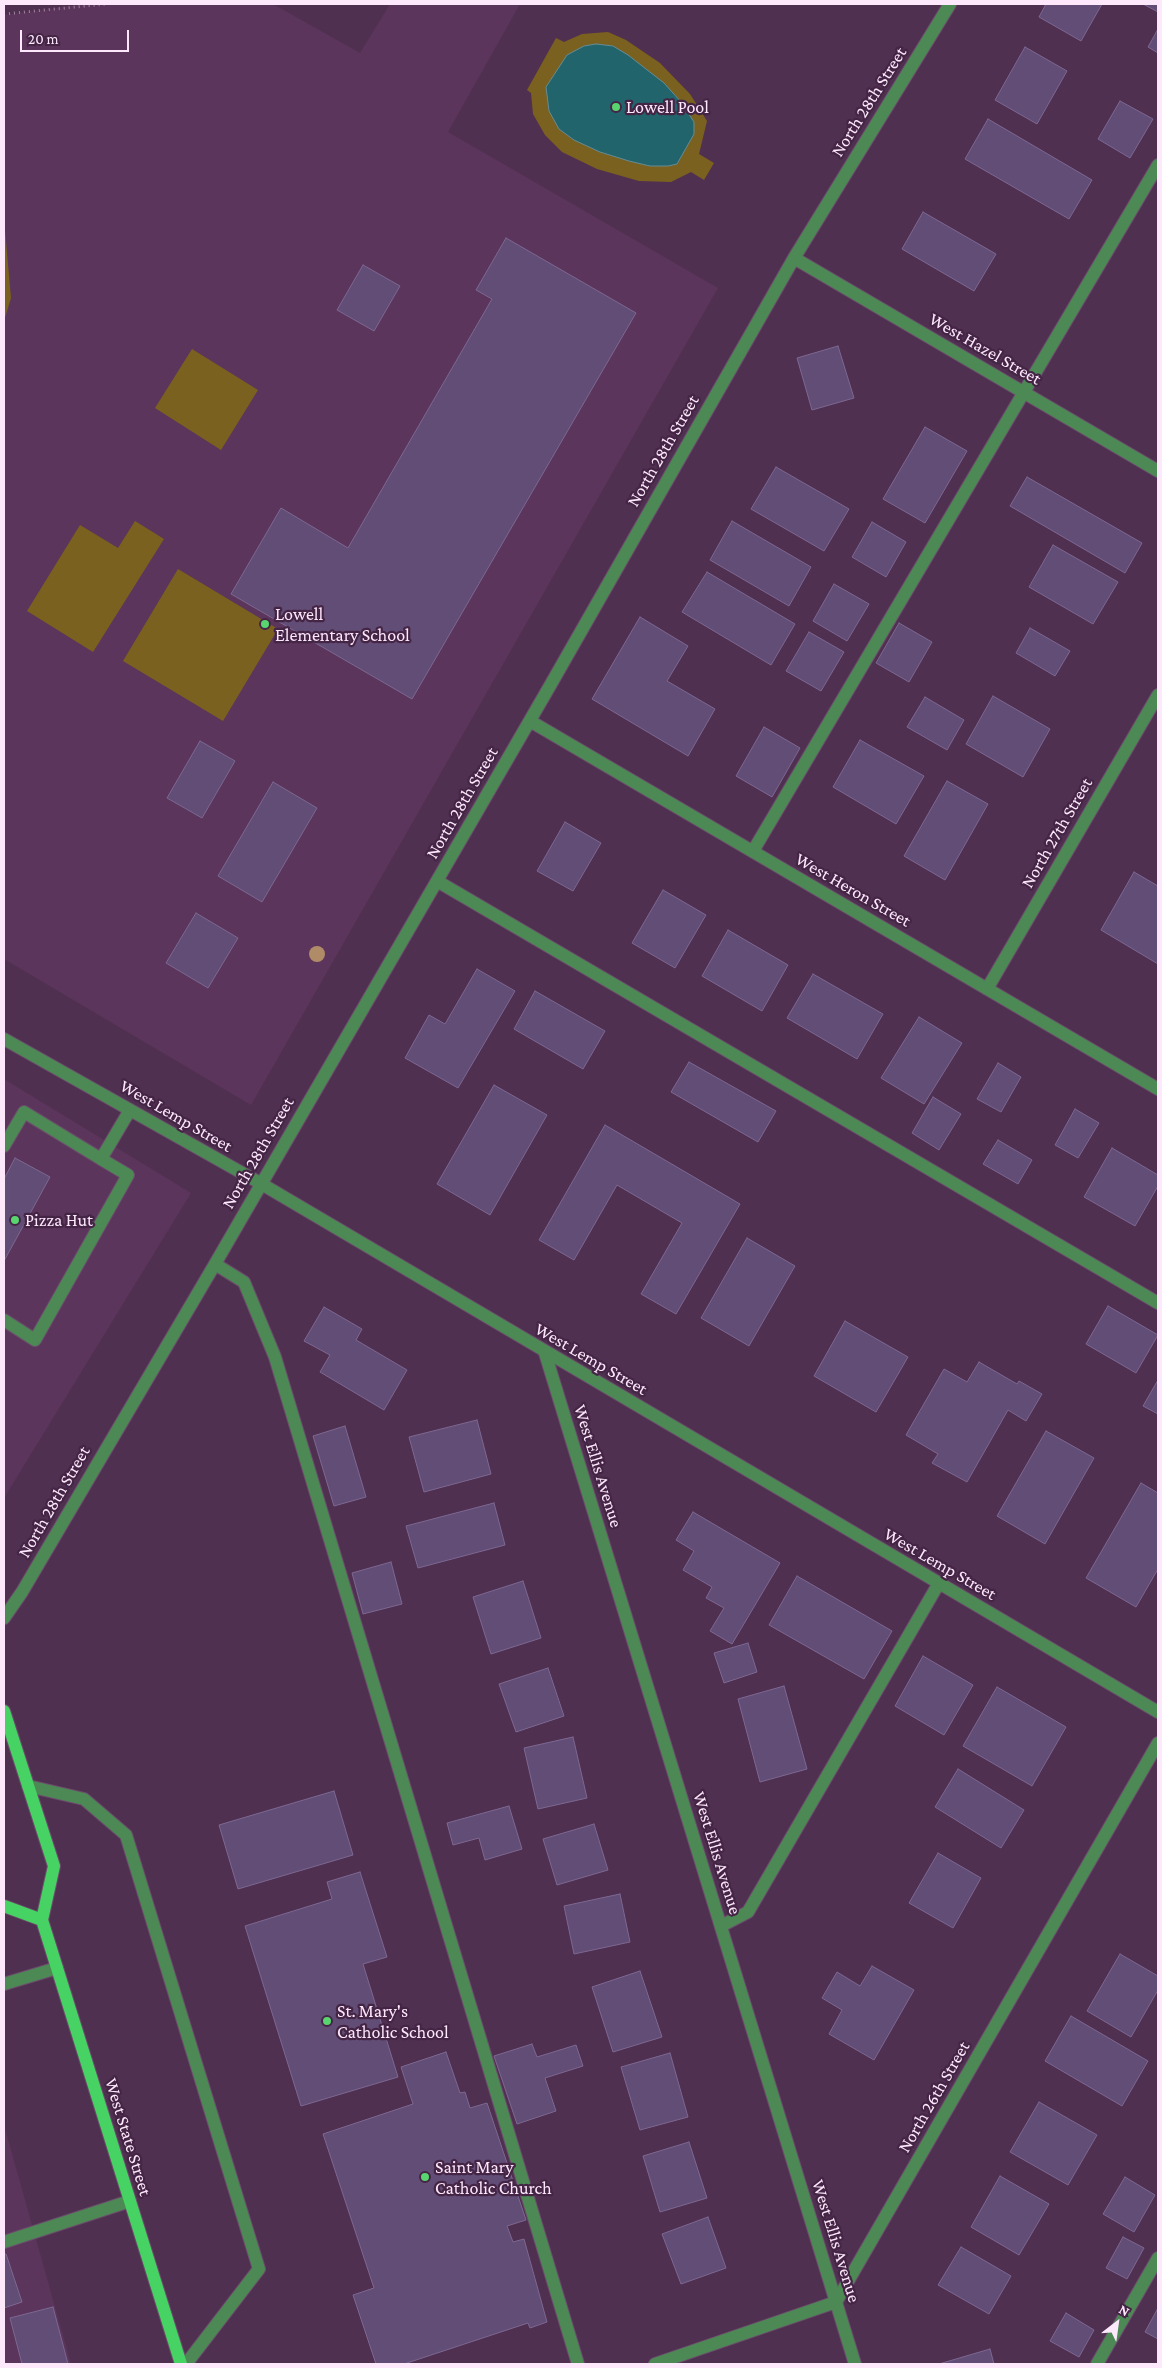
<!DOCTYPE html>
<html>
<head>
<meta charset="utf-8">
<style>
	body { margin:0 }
	#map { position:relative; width:1162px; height:2368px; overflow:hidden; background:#503050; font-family:"Crimson Pro",serif }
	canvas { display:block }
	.frame { position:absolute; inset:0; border:5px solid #fde8fc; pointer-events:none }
	.north { position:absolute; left:1092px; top:2298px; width:50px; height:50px; -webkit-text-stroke:4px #452545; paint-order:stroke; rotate:30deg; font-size:14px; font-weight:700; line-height:20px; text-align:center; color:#fde8fc }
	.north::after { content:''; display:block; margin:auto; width:18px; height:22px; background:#fde8fc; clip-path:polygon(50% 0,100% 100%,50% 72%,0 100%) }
	.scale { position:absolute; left:20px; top:30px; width:109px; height:22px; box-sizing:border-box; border:2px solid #fde8fc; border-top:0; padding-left:6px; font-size:15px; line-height:18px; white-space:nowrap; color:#fde8fc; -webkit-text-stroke:4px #452545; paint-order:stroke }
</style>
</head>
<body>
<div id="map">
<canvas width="1162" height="2368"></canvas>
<div class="frame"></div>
<div class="north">N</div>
<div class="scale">20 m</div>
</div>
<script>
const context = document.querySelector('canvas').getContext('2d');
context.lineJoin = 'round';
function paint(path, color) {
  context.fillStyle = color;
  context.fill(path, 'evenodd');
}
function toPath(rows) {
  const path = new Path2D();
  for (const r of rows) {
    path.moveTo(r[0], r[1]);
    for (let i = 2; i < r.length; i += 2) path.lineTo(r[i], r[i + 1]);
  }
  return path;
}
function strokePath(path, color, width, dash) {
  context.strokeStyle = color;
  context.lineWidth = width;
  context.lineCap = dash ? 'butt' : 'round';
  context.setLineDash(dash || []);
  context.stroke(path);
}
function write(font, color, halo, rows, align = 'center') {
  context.font = font + ' "Crimson Pro",serif';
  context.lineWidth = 4.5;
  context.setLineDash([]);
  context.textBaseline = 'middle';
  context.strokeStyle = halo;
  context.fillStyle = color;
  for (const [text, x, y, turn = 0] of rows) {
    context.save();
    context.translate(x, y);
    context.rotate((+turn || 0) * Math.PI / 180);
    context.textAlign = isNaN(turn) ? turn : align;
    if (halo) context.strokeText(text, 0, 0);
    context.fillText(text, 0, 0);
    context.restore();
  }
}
const built = toPath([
	[87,4,273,4,360,53,390,4,520,4,448,132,718,288,251,1105,4,959,4,15],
	[4,1079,191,1193,4,1498],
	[4,2125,71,2364,4,2364]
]);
const green = toPath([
	[608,32,626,40,660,63,690,94,707,121,699,154,714,163,704,180,691,172,671,182,639,181,597,169,562,152,545,135,533,114,531,93,527,90,556,38,564,42,582,34],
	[4,219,11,298,4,321],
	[192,349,258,390,221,450,155,408],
	[135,521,164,539,93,652,27,611,80,525,118,548],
	[178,569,278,629,223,721,123,661]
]);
const water = toPath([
	[596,44,613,46,628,55,664,83,681,102,694,122,694,134,677,164,668,166,650,166,629,161,600,152,574,140,559,129,549,111,546,87,567,55,584,46,596,44]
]);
const building = toPath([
	[1046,4,1102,4,1081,41,1039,17,1046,4],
	[1143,4,1158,4,1158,12,1143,4],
	[1158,29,1158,53,1148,47,1158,29],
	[1025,47,1067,71,1037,124,995,100,1025,47],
	[1120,101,1153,119,1130,158,1098,139,1120,101],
	[988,119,1092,180,1069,219,965,159,988,119],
	[923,212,996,254,974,291,902,249,923,212],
	[506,238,636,313,412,699,231,594,281,508,348,548,492,299,476,290,506,238],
	[363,265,400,286,374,331,337,310,363,265],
	[838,346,854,398,812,410,797,358,838,346],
	[925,427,967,451,925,523,883,499,925,427],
	[776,467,849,509,824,551,751,509,776,467],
	[1027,477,1142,543,1125,573,1010,506,1027,477],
	[732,521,811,567,789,606,710,560,732,521],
	[872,522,906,542,886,577,852,557,872,522],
	[1053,545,1118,582,1093,624,1029,587,1053,545],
	[707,572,795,624,771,665,682,612,707,572],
	[834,584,869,604,847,641,813,621,834,584],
	[640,617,688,646,667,681,715,709,688,756,592,699,640,617],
	[899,623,932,642,909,682,876,663,899,623],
	[1030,628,1070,651,1055,676,1016,653,1030,628],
	[809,632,844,652,821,691,786,671,809,632],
	[993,696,1050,729,1023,777,966,744,993,696],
	[925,697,964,720,947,750,907,727,925,697],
	[764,727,800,748,772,797,736,776,764,727],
	[860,740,924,776,896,824,833,787,860,740],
	[200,741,235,761,202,818,167,798,200,741],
	[947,781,988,804,945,880,904,856,947,781],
	[273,782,317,808,262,902,218,876,273,782],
	[565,822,601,843,573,891,537,871,565,822],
	[1134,872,1158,886,1158,964,1101,930,1134,872],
	[663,890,706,915,675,968,632,943,663,890],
	[196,913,238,938,208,988,166,963,196,913],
	[728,930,788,965,762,1011,702,976,728,930],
	[477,969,515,991,458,1088,405,1058,429,1015,445,1024,477,969],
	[813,974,883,1014,857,1059,787,1018,813,974],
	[535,991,605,1031,583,1069,514,1029,535,991],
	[919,1017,962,1043,924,1104,881,1078,919,1017],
	[689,1062,776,1111,758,1142,671,1092,689,1062],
	[998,1063,1021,1077,1001,1112,977,1099,998,1063],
	[494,1085,547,1115,490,1215,437,1184,494,1085],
	[933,1097,961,1114,939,1150,912,1133,933,1097],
	[1075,1109,1099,1123,1078,1158,1055,1145,1075,1109],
	[605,1125,740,1204,676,1314,641,1294,682,1223,617,1185,574,1260,539,1240,605,1125],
	[998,1140,1032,1160,1018,1184,983,1164,998,1140],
	[1112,1148,1158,1175,1158,1186,1135,1226,1084,1197,1112,1148],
	[15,1158,50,1177,4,1261,4,1179,15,1158],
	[747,1238,795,1266,749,1346,701,1318,747,1238],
	[1108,1306,1158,1335,1136,1373,1086,1344,1108,1306],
	[324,1307,362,1329,356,1340,407,1370,384,1410,320,1372,330,1355,304,1341,324,1307],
	[845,1321,908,1357,876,1412,814,1376,845,1321],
	[979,1362,1017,1384,1019,1381,1042,1394,1026,1421,1008,1410,967,1482,932,1463,938,1454,906,1435,944,1369,967,1382,979,1362],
	[1158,1380,1158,1414,1143,1406,1158,1380],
	[477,1420,491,1474,424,1492,409,1437,477,1420],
	[345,1426,366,1497,334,1506,313,1436,345,1426],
	[1046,1431,1094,1458,1045,1544,997,1516,1046,1431],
	[1141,1483,1158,1493,1158,1569,1136,1607,1086,1578,1141,1483],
	[494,1503,505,1545,418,1568,406,1526,494,1503],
	[693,1512,780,1563,732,1644,710,1631,724,1608,706,1598,712,1587,683,1570,694,1551,676,1540,693,1512],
	[391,1562,402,1604,363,1614,352,1573,391,1562],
	[797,1576,892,1631,864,1679,769,1625,797,1576],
	[523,1581,541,1638,491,1654,473,1597,523,1581],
	[748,1643,757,1672,724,1683,714,1653,748,1643],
	[923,1656,973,1685,944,1735,895,1706,923,1656],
	[548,1668,564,1716,516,1732,499,1684,548,1668],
	[784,1686,807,1769,760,1782,738,1699,784,1686],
	[997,1687,1066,1727,1032,1786,963,1746,997,1687],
	[573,1737,587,1798,538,1809,524,1748,573,1737],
	[958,1769,1024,1810,1001,1848,935,1807,958,1769],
	[334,1791,353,1855,238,1889,219,1825,334,1791],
	[509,1806,522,1849,485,1860,479,1838,453,1845,447,1823,509,1806],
	[594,1824,608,1870,557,1885,543,1839,594,1824],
	[938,1853,981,1878,953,1928,909,1903,938,1853],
	[360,1872,387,1957,363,1964,398,2077,301,2106,245,1926,332,1899,327,1882,360,1872],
	[620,1894,630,1942,574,1954,564,1906,620,1894],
	[1120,1954,1158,1976,1158,1990,1131,2037,1087,2011,1120,1954],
	[872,1966,914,1990,874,2060,829,2034,842,2010,822,1998,837,1972,860,1986,872,1966],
	[640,1971,662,2037,613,2052,592,1987,640,1971],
	[1071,2016,1148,2061,1122,2106,1045,2061,1071,2016],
	[532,2044,537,2057,576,2045,583,2066,545,2078,556,2111,517,2124,494,2056,532,2044],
	[446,2052,460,2093,465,2092,470,2108,487,2103,526,2220,507,2226,513,2242,524,2239,547,2322,530,2328,528,2323,404,2364,376,2364,353,2295,374,2288,323,2134,413,2104,401,2067,446,2052],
	[670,2053,688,2117,640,2130,621,2067,670,2053],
	[1039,2102,1097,2135,1068,2185,1010,2152,1039,2102],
	[689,2142,707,2198,660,2212,643,2156,689,2142],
	[1000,2176,1049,2204,1019,2255,971,2227,1000,2176],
	[1125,2177,1155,2195,1134,2232,1103,2214,1125,2177],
	[708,2217,726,2268,681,2284,662,2234,708,2217],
	[1123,2237,1144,2248,1127,2279,1106,2268,1123,2237],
	[961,2247,1011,2276,989,2314,938,2285,961,2247],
	[4,2254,6,2254,22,2302,4,2308,4,2254],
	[53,2307,68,2364,22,2364,10,2318,53,2307],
	[1158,2308,1158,2339,1145,2332,1158,2308],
	[1066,2313,1094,2330,1079,2357,1050,2341,1066,2313],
	[990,2349,994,2364,939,2364,990,2349]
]);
const path = toPath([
	[4,14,106,4]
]);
const minor = toPath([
	[794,258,1158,471],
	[530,721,1158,1089],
	[753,851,1158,165],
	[437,881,1158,1303],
	[987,989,1158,695],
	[4,1039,260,1183,1158,1712],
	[4,1146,24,1112,101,1159,130,1110],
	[215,1264,244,1282,275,1357,578,2364],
	[4,1320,35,1340,128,1175,101,1159],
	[545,1353,855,2364],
	[4,1618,22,1592,215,1264,551,684,794,258,950,4],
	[28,1786,84,1799,126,1835,259,2269,186,2364],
	[721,1926,748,1912,939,1583],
	[4,1984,57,1968],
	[4,2242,130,2201],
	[655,2364,836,2302,1158,1743],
	[1097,2364,1158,2258]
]);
const major = toPath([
	[4,1711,54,1866,42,1920,181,2364],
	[4,1906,42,1920]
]);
const trees = [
	[317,954]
];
const markers = [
	[616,107,5,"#59d56f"],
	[265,624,5,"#59d56f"],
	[15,1220,5,"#59d56f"],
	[327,2021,5,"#59d56f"],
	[425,2177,5,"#59d56f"]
];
const streetNames = [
	["North 28th Street",869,102,-58],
	["West Hazel Street",985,349,30],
	["North 28th Street",663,451,-60],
	["North 28th Street",462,803,-60],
	["North 27th Street",1057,833,-60],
	["West Heron Street",853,890,30],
	["West Lemp Street",176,1116,30],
	["North 28th Street",258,1153,-60],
	["West Lemp Street",591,1359,30],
	["West Ellis Avenue",598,1466,73],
	["North 28th Street",54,1502,-60],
	["West Lemp Street",940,1564,30],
	["West Ellis Avenue",717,1853,73],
	["North 26th Street",934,2097,-60],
	["West State Street",128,2137,73],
	["West Ellis Avenue",836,2241,73]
];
const poiNames = [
	["Lowell Pool",626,107],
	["Lowell",275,614],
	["Elementary School",275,635],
	["Pizza Hut",25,1220],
	["St. Mary's",337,2011],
	["Catholic School",337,2032],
	["Saint Mary",435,2167],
	["Catholic Church",435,2188]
];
paint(built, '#5b355b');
paint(green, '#7b611f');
paint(water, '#21646c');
strokePath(water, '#638c97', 1);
paint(building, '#614d75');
strokePath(building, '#7d6892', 1);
strokePath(minor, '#6c4d6c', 14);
strokePath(major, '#6c4d6c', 14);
strokePath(path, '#9d829d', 3, [1, 4]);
strokePath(minor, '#4c8955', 12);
strokePath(major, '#47d264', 12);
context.fillStyle = '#af8b68';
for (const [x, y] of trees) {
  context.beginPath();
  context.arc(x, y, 8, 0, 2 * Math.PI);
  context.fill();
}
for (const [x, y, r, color] of markers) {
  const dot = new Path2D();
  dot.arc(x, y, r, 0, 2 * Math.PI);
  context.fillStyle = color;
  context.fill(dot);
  strokePath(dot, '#452545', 2);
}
write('18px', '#fde8fc', '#452545', streetNames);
write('18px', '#fde8fc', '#452545', poiNames, 'left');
</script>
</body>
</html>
